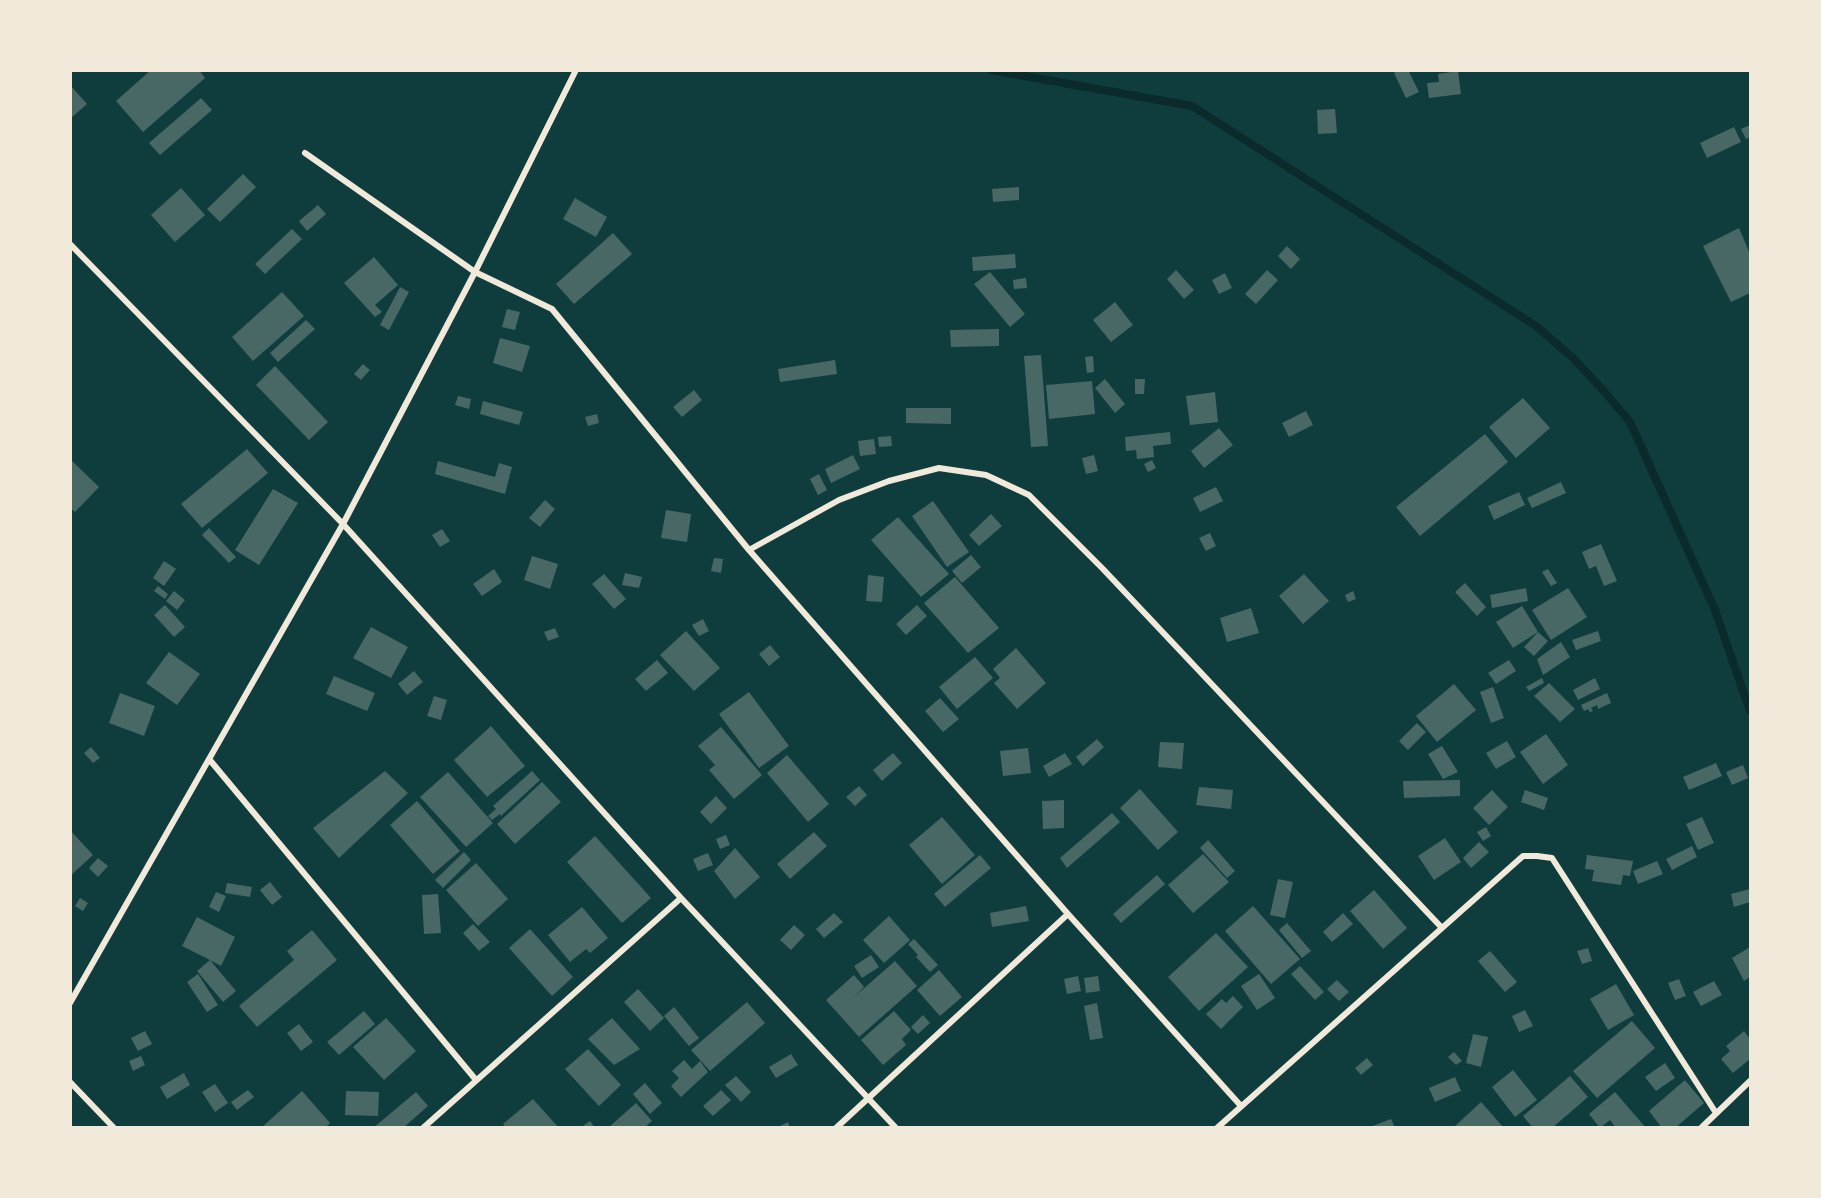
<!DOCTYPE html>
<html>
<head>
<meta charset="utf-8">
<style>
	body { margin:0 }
	#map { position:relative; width:1821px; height:1198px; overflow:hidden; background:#0f3d3e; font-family:"Golos Text",sans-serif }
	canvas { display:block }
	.frame { position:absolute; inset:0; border:72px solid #f1e9da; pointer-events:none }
</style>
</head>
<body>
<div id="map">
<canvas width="1821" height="1198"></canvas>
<div class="frame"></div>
</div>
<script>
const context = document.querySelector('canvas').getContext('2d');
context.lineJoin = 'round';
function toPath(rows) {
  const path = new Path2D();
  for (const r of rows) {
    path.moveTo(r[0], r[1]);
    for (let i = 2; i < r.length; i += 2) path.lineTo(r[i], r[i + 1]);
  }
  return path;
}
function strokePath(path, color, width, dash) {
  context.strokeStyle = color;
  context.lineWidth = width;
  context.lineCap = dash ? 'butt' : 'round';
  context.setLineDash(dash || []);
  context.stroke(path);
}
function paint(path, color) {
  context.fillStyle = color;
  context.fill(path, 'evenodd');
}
const stream = toPath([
	[991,70,1192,106,1536,326,1572,357,1603,390,1630,422,1715,610,1750,711]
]);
const building = toPath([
	[151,70,199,70,205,78,143,132,116,101],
	[1399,70,1408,70,1419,92,1406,98,1394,73],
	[1458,71,1461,94,1429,98,1427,83,1439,82,1438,74],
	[70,85,87,104,70,119],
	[201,98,212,110,160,155,149,143],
	[1335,109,1337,133,1318,134,1317,110],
	[1750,125,1750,137,1746,139,1741,129],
	[1734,127,1741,142,1707,158,1700,143],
	[243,174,256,187,220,222,207,209],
	[1019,187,1019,200,993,202,992,189],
	[181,188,205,215,175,242,151,215],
	[575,198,607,217,596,237,563,219],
	[318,205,326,214,307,231,299,221],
	[1739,228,1750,254,1750,293,1731,302,1703,246],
	[292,229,302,239,265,274,255,264],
	[613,233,632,254,574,304,556,284],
	[1287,246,1300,259,1291,269,1278,256],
	[1015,254,1016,268,973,271,972,257],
	[374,257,398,285,375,305,382,312,375,317,344,283],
	[1176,270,1194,290,1184,299,1167,279],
	[1267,270,1278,280,1256,304,1245,294],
	[990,272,1025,314,1010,327,974,284],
	[1225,273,1232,288,1219,294,1212,280],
	[1026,278,1027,288,1014,289,1013,280],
	[400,287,409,292,389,330,380,325],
	[282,292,304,316,253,361,232,337],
	[1115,302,1133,325,1111,342,1093,320],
	[507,309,520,312,515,330,502,327],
	[306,320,315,329,278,362,270,353],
	[999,329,999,346,951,347,950,330],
	[500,338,530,346,522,372,493,363],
	[1041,355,1048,446,1031,447,1024,356],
	[1093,356,1094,372,1087,373,1085,357],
	[835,360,837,374,780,382,778,369],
	[363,364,370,370,361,380,354,374],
	[275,366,328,422,309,440,256,385],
	[1105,379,1125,404,1115,413,1095,388],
	[1135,379,1145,379,1144,394,1135,394],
	[1092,381,1095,414,1049,419,1046,385],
	[694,390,702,400,682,417,673,407],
	[1215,392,1218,422,1190,425,1186,396],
	[458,396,471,399,469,409,455,405],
	[1523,398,1550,428,1516,458,1489,427],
	[483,401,523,412,519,425,480,414],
	[906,408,951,408,951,424,906,423],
	[1306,411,1313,425,1289,437,1282,423],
	[597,414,599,423,588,426,585,417],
	[1219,428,1233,445,1204,468,1191,451],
	[1170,432,1171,444,1153,446,1154,457,1137,459,1136,450,1126,451,1125,437],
	[1485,434,1508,462,1420,536,1396,507],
	[891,436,892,446,879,447,878,437],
	[874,439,876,454,860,456,858,441],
	[247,449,268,473,202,528,181,504],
	[853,455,860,469,831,483,825,469],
	[1094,455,1098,471,1086,474,1082,458],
	[70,459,99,487,75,512,70,508],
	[1152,460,1156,468,1148,472,1144,464],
	[438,461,495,477,499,463,512,467,505,494,435,474],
	[819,474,827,490,818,495,810,479],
	[1561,482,1566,493,1532,508,1527,498],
	[1216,487,1223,501,1200,512,1193,498],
	[273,489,298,503,259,565,235,550],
	[1519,492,1525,505,1494,520,1488,506],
	[545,500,555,509,540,527,529,518],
	[933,501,969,552,947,567,912,516],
	[666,510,691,514,687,542,661,538],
	[991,514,1002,526,979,546,969,535],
	[898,517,949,574,921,597,871,540],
	[209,528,236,557,229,563,202,535],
	[442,529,450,541,440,547,432,535],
	[1210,533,1216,546,1206,551,1199,538],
	[1601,544,1617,581,1604,586,1596,566,1589,569,1582,552],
	[971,555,981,567,962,583,952,571],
	[532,556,558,564,550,589,524,580],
	[714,558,723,559,721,573,711,571],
	[164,561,176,569,164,586,153,578],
	[494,569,502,582,482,596,473,584],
	[1548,569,1557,583,1551,586,1542,572],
	[625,573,642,577,639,588,622,585],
	[604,574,626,599,614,609,592,584],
	[1304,574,1329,601,1303,624,1279,596],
	[868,575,884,577,882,602,866,601],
	[955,577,999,628,968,653,924,603],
	[1465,583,1486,607,1477,616,1455,592],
	[158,586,168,594,165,599,154,591],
	[1526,588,1528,601,1492,608,1490,595],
	[1568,588,1587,617,1551,640,1532,610],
	[174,591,185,600,177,610,166,601],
	[1353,591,1356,599,1348,602,1345,595],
	[165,605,185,627,174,637,154,615],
	[917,605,927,616,906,635,896,624],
	[1522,606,1538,632,1513,648,1496,622],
	[1251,608,1259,633,1227,642,1220,618],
	[703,619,709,631,699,636,692,625],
	[371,627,408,647,391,678,353,658],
	[555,628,559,637,548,641,544,632],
	[686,631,720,668,694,691,660,655],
	[1598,631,1601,641,1576,650,1572,640],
	[1538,632,1548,641,1534,656,1524,647],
	[1561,642,1570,657,1543,675,1537,659],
	[770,645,780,657,769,666,759,654],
	[1016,648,1046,683,1017,709,994,683,1000,678,993,669],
	[169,652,200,674,177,705,146,683],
	[975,657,993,678,957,709,939,687],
	[657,660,668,673,646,691,635,679],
	[1509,660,1516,671,1496,684,1488,673],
	[414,671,423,682,407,695,398,684],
	[334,676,375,693,367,711,326,694],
	[1542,678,1544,683,1529,691,1526,687],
	[1595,678,1600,689,1578,700,1573,690],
	[1549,683,1575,709,1560,722,1534,696],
	[1454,684,1476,710,1437,742,1416,716],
	[1493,687,1504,718,1491,723,1480,692],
	[749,692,789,746,759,768,719,714],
	[120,693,155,706,144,736,109,723],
	[1607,693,1611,703,1598,709,1597,705,1591,708,1593,711,1590,712,1588,709,1584,711,1581,705],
	[434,696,447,700,441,720,427,716],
	[940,698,959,719,943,732,925,711],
	[1417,723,1426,732,1408,750,1399,741],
	[491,726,525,766,487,797,454,760],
	[721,727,762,775,734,799,709,770,715,765,698,746],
	[1546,734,1568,765,1543,784,1520,752],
	[1097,739,1104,747,1083,766,1076,757],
	[1507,741,1516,757,1496,769,1486,753],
	[1160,742,1184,743,1182,769,1158,767],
	[1442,746,1458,772,1443,779,1428,754],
	[91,747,100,758,93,763,84,753],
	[1028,748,1031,773,1003,776,1000,751],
	[893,753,902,763,882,781,873,770],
	[1065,753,1072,764,1049,777,1043,766],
	[787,755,829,804,808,822,767,773],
	[1716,763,1722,776,1689,790,1683,777],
	[1743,765,1748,778,1732,785,1726,772],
	[385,771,408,793,339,858,313,828],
	[532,771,540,780,501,816,500,814,492,820,488,816,496,809,493,806],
	[448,772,493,823,466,847,420,797],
	[1460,780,1460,796,1404,798,1403,781],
	[542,782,561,802,515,844,497,824],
	[859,786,867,795,855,806,846,797],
	[1199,787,1233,790,1231,809,1196,805],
	[1140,789,1178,832,1158,850,1120,808],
	[1492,790,1508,807,1489,825,1473,808],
	[1525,790,1548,798,1544,810,1521,802],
	[716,796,727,808,711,824,700,812],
	[1064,800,1064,828,1043,829,1042,801],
	[417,801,460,851,433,874,390,825],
	[1112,813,1120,822,1067,868,1060,858],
	[942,817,975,855,942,884,909,845],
	[1702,817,1714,843,1698,850,1686,824],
	[1486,827,1491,836,1483,841,1477,832],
	[70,830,93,855,70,876],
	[814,832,827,846,790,879,777,864],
	[726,835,730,845,720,849,716,839],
	[595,836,651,898,622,923,567,862],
	[1445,838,1461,862,1434,880,1418,856],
	[1208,840,1235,871,1227,878,1200,848],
	[1479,842,1489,852,1471,868,1463,858],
	[1692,846,1697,857,1672,870,1666,859],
	[735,848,760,877,735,899,714,871],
	[464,852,471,860,443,888,435,880],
	[708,853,713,865,698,871,693,859],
	[1203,854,1229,882,1193,913,1168,885],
	[980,855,991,868,945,907,934,894],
	[1587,855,1633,861,1630,876,1623,875,1621,885,1592,881,1594,870,1585,869],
	[98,858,108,866,98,877,89,868],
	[1657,861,1663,874,1638,884,1633,871],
	[476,863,508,899,478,926,446,890],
	[1157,875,1165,884,1121,923,1113,914],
	[1278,879,1293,882,1285,918,1270,915],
	[270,882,282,897,272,905,260,890],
	[227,883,252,887,250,897,225,893],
	[1750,889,1750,902,1734,907,1731,894],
	[1374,890,1407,928,1383,949,1350,911],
	[216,892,226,896,219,912,209,907],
	[438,894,441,933,424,934,422,895],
	[80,898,88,903,83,911,75,906],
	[1026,906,1029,921,992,927,990,913],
	[1253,906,1300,959,1271,984,1225,931],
	[582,907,608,938,590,953,586,949,570,962,548,935],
	[834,913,843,922,824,938,816,929],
	[1343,913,1353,924,1332,942,1323,932],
	[889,916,910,940,884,963,863,940],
	[197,917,235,937,221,966,210,960,236,991,223,1002,197,971,210,960,182,946],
	[1287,923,1311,951,1302,958,1279,930],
	[473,924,490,942,479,951,463,933],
	[794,925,805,935,791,950,780,940],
	[530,929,573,977,552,996,509,948],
	[312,930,337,960,257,1027,239,1006,294,960,287,951],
	[1216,933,1248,967,1199,1011,1168,977],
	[914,939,938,965,930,972,916,957,918,955,908,944],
	[1750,947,1750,977,1744,981,1732,958],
	[1588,948,1592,961,1582,964,1577,951],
	[1490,951,1517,982,1505,992,1478,961],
	[871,955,879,967,862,978,854,966],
	[895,961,917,986,859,1037,826,1000,854,975,864,987,853,998],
	[1300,966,1324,992,1315,1000,1291,974],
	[939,970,962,997,940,1016,917,990],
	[198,974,218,1005,207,1012,187,982],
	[1259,974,1275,998,1257,1010,1241,986],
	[1078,976,1081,991,1067,994,1064,979],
	[1098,976,1100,991,1086,993,1084,978],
	[1679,979,1686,996,1675,1000,1668,983],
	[1337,980,1349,992,1339,1001,1327,989],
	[1714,981,1722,995,1701,1006,1693,992],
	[1616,984,1634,1015,1608,1030,1590,999],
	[638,989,664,1018,650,1031,624,1002],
	[1233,996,1243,1007,1221,1029,1206,1014,1222,999,1226,1003],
	[747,1002,765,1023,710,1071,691,1050],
	[1097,1003,1103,1038,1090,1040,1084,1006],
	[674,1007,699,1038,689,1046,664,1016],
	[1525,1010,1533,1026,1519,1032,1512,1016],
	[364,1011,375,1024,339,1055,327,1042],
	[894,1011,911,1030,902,1039,906,1045,883,1065,861,1040],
	[923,1015,930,1023,918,1034,911,1027],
	[386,1018,416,1051,384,1080,353,1047],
	[612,1018,640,1049,614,1065,588,1039],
	[1632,1021,1655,1048,1597,1098,1573,1071],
	[299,1024,313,1042,301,1051,287,1033],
	[145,1031,152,1044,138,1051,131,1038],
	[1744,1031,1750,1039,1750,1059,1733,1073,1721,1059,1730,1051,1726,1046],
	[1473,1034,1488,1037,1481,1067,1466,1063],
	[588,1049,621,1085,599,1106,565,1069],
	[1454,1052,1462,1061,1456,1065,1448,1057],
	[791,1054,798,1065,776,1078,769,1067],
	[141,1056,145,1065,133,1071,129,1061],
	[1367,1058,1373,1065,1361,1075,1355,1068],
	[684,1060,692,1069,700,1061,708,1072,681,1097,671,1086,679,1078,672,1071],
	[1665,1063,1675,1078,1656,1091,1645,1077],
	[1513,1070,1537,1100,1515,1117,1492,1087],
	[184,1073,190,1085,167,1099,160,1087],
	[736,1076,751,1092,741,1102,725,1085],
	[1570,1076,1588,1097,1552,1128,1533,1128,1523,1116],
	[1455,1077,1461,1091,1435,1102,1429,1088],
	[1685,1080,1704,1103,1675,1128,1662,1128,1649,1111],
	[645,1083,662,1103,650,1114,633,1094],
	[215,1084,228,1103,215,1112,202,1092],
	[248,1090,254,1097,237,1110,231,1102],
	[721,1090,731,1100,713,1116,703,1106],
	[302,1091,330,1123,325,1128,261,1128],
	[346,1091,379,1092,378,1116,345,1115],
	[416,1092,428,1106,403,1128,373,1128],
	[1615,1092,1646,1128,1616,1128,1610,1120,1600,1128,1589,1114],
	[533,1099,559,1128,506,1128,503,1124],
	[1481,1102,1504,1128,1453,1128],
	[636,1103,652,1121,644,1128,608,1128],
	[1391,1119,1395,1128,1370,1128,1370,1127],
	[590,1121,595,1128,580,1128],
	[788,1122,790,1128,776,1128]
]);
const minor = toPath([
	[305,153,475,272,552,309,749,550,1068,914,1241,1106],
	[70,244,343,524,681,898,896,1128],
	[749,550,839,500,889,481,939,468,986,475,1029,495,1103,569,1442,928],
	[209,759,476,1080],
	[70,1003,343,524,475,272,576,70],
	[70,1082,114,1128],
	[423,1128,681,898],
	[836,1128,1068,914],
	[1217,1128,1523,856,1537,856,1552,858,1716,1113],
	[1701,1128,1750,1081]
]);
strokePath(stream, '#0a2a2b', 8);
paint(building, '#486865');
strokePath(minor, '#f1e9da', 6);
</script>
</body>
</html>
